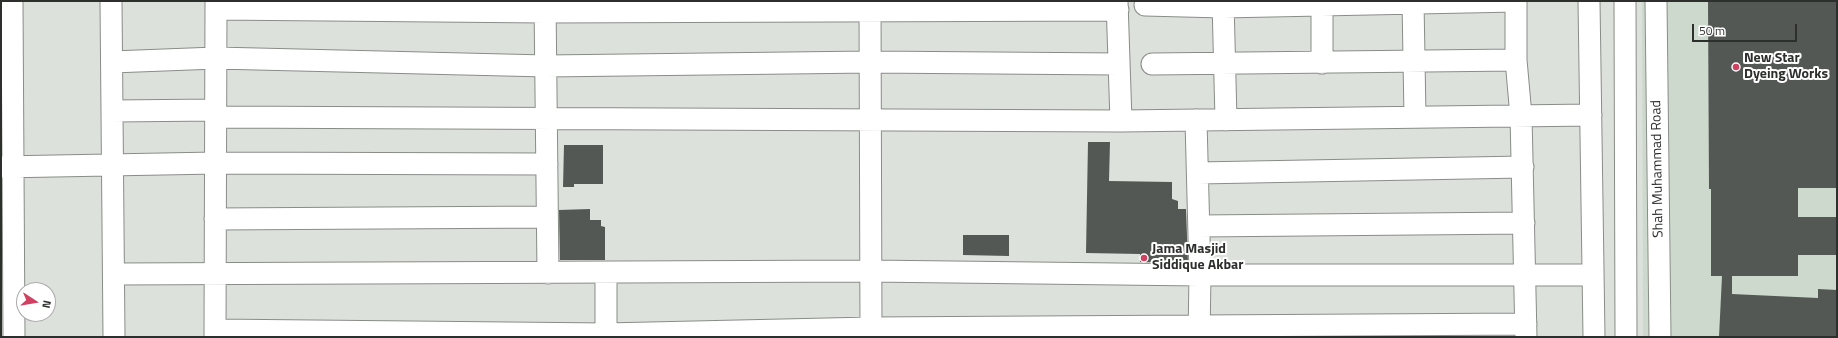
<!DOCTYPE html>
<html>
<head>
<meta charset="utf-8">
<style>
	body { margin:0 }
	#map { position:relative; width:1838px; height:338px; overflow:hidden; background:#dce1dc; font-family:"Titillium Web",sans-serif }
	canvas { display:block }
	.frame { position:absolute; inset:0; border:2px solid #2d2f2d; pointer-events:none }
	.north { position:absolute; left:16px; top:282px; width:40px; height:40px; box-sizing:border-box; background:#fff; border:1px solid #abacab; border-radius:50%; rotate:102deg; font-size:11px; font-weight:700; line-height:16px; text-align:center; color:#2d2f2d }
	.north::after { content:''; display:block; margin:auto; width:14px; height:18px; background:#d04061; clip-path:polygon(50% 0,100% 100%,50% 72%,0 100%) }
	.scale { position:absolute; left:1692px; top:24px; width:105px; height:18px; box-sizing:border-box; border:2px solid #2d2f2d; border-top:0; padding-left:5px; font-size:12px; line-height:14px; white-space:nowrap; color:#2d2f2d; -webkit-text-stroke:3px #fff; paint-order:stroke }
</style>
</head>
<body>
<div id="map">
<canvas width="1838" height="338"></canvas>
<div class="frame"></div>
<div class="north">N</div>
<div class="scale">50 m</div>
</div>
<script>
const context = document.querySelector('canvas').getContext('2d');
context.lineJoin = 'round';
function paint(path, color) {
  context.fillStyle = color;
  context.fill(path, 'evenodd');
}
function toPath(rows) {
  const path = new Path2D();
  for (const r of rows) {
    path.moveTo(r[0], r[1]);
    for (let i = 2; i < r.length; i += 2) path.lineTo(r[i], r[i + 1]);
  }
  return path;
}
function strokePath(path, color, width, dash) {
  context.strokeStyle = color;
  context.lineWidth = width;
  context.lineCap = dash ? 'butt' : 'round';
  context.setLineDash(dash || []);
  context.stroke(path);
}
function write(font, color, halo, rows, align = 'center') {
  context.font = font + ' "Titillium Web",sans-serif';
  context.lineWidth = 4;
  context.setLineDash([]);
  context.textBaseline = 'middle';
  context.strokeStyle = halo;
  context.fillStyle = color;
  for (const [text, x, y, turn = 0] of rows) {
    context.save();
    context.translate(x, y);
    context.rotate((+turn || 0) * Math.PI / 180);
    context.textAlign = isNaN(turn) ? turn : align;
    if (halo) context.strokeText(text, 0, 0);
    context.fillText(text, 0, 0);
    context.restore();
  }
}
const built = toPath([
	[1642,1,1837,1,1837,337,1643,337]
]);
const building = toPath([
	[1708,1,1837,1,1837,188,1798,188,1798,217,1837,217,1837,255,1798,255,1798,276,1732,276,1732,294,1818,298,1818,289,1837,290,1837,337,1719,337,1722,276,1711,276,1711,189,1709,189],
	[1088,142,1110,142,1109,181,1172,182,1172,199,1178,201,1178,209,1186,209,1188,263,1140,262,1140,254,1086,253],
	[564,145,603,145,603,184,574,184,574,187,563,187],
	[590,209,590,220,601,220,601,226,605,227,605,260,560,260,559,210],
	[963,235,1009,235,1009,256,963,255]
]);
const minor = toPath([
	[12,1,14,337],
	[111,1,114,337],
	[545,1,548,273],
	[870,1,871,337],
	[1117,1,1121,121],
	[1223,1,1226,120],
	[1413,1,1415,117],
	[1516,1,1516,60,1521,116,1526,337],
	[1589,1,1594,337],
	[1625,1,1626,337],
	[1656,1,1660,337],
	[1145,5,1223,7,1516,1],
	[216,9,545,12,1118,10],
	[112,62,216,58,546,66,870,62,1119,64],
	[1322,63,1322,1],
	[1152,64,1516,60],
	[112,111,216,110],
	[216,117,1121,121,1591,115],
	[1196,120,1200,275,1199,337],
	[1,167,216,163,547,164],
	[1198,173,1523,167],
	[215,219,547,217],
	[1199,226,1524,223],
	[114,274,870,271,1200,275,1593,275],
	[215,330,606,334,871,328,1526,324],
	[215,337,216,1],
	[606,337,606,273]
]);
const markers = [
	[1736,67,4,"#d04061"],
	[1144,258,4,"#d04061"]
];
const poiNames = [
	["New Star",1744,59],
	["Dyeing Works",1744,75],
	["Jama Masjid",1152,250],
	["Siddique Akbar",1152,266]
];
const streetNames = [
	["Shah Muhammad Road",1658,169,-91]
];
paint(built, '#ced9ce');
paint(building, '#545854');
strokePath(minor, '#898d88', 23);
strokePath(minor, '#fff', 21);
for (const [x, y, r, color] of markers) {
  const dot = new Path2D();
  dot.arc(x, y, r, 0, 2 * Math.PI);
  context.fillStyle = color;
  context.fill(dot);
  strokePath(dot, '#fff', 1.5);
}
write('bold 14px', '#2d2f2d', '#fff', poiNames, 'left');
write('14px', '#2d2f2d', '#fff', streetNames);
</script>
</body>
</html>
